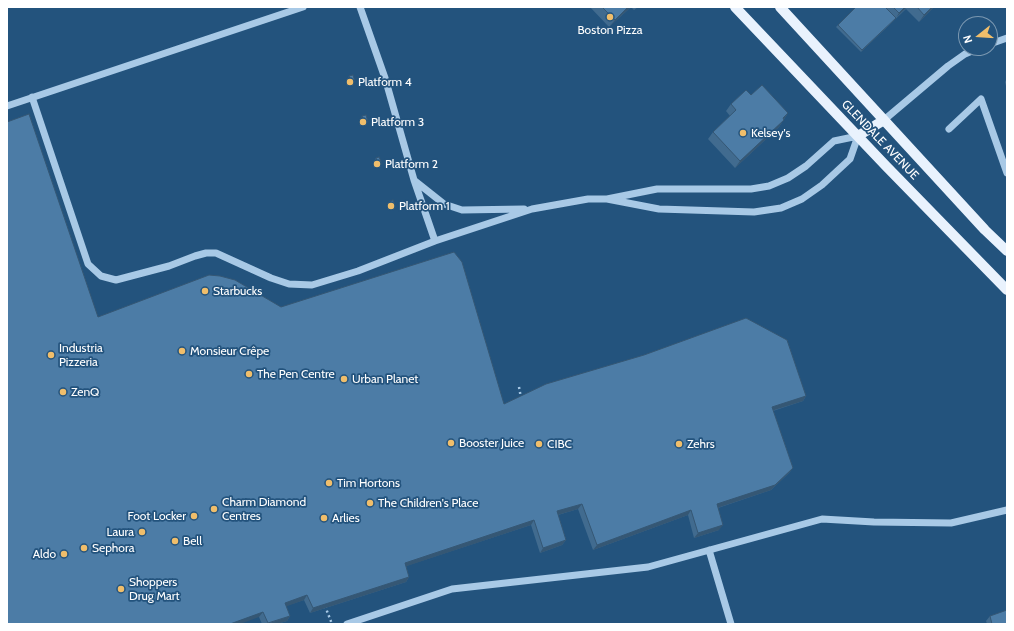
<!DOCTYPE html>
<html>
<head>
<meta charset="utf-8">
<style>
	body { margin:0 }
	#map { position:relative; width:1014px; height:631px; overflow:hidden; background:#23537d; font-family:Cabin,sans-serif }
	canvas { display:block }
	.frame { position:absolute; inset:0; border:8px solid #fff; pointer-events:none }
	.north { position:absolute; left:958px; top:16px; width:40px; height:40px; box-sizing:border-box; background:#23537d; border:1px solid #7b98b1; border-radius:50%; rotate:253deg; font-size:11px; font-weight:700; line-height:16px; text-align:center; color:#fff }
	.north::after { content:''; display:block; margin:auto; width:14px; height:18px; background:#f0be6b; clip-path:polygon(50% 0,100% 100%,50% 72%,0 100%) }
</style>
</head>
<body>
<div id="map">
<canvas width="1014" height="631"></canvas>
<div class="frame"></div>
<div class="north">N</div>
</div>
<script>
const context = document.querySelector('canvas').getContext('2d');
context.lineJoin = 'round';
function toPath(rows) {
  const path = new Path2D();
  for (const r of rows) {
    path.moveTo(r[0], r[1]);
    for (let i = 2; i < r.length; i += 2) path.lineTo(r[i], r[i + 1]);
  }
  return path;
}
function strokePath(path, color, width, dash) {
  context.strokeStyle = color;
  context.lineWidth = width;
  context.lineCap = dash ? 'butt' : 'round';
  context.setLineDash(dash || []);
  context.stroke(path);
}
function paint(path, color) {
  context.fillStyle = color;
  context.fill(path, 'evenodd');
}
function write(font, color, halo, rows, align = 'center') {
  context.font = font + ' Cabin,sans-serif';
  context.lineWidth = 3.5;
  context.setLineDash([]);
  context.textBaseline = 'middle';
  context.strokeStyle = halo;
  context.fillStyle = color;
  for (const [text, x, y, turn = 0] of rows) {
    context.save();
    context.translate(x, y);
    context.rotate((+turn || 0) * Math.PI / 180);
    context.textAlign = isNaN(turn) ? turn : align;
    if (halo) context.strokeText(text, 0, 0);
    context.fillText(text, 0, 0);
    context.restore();
  }
}
const path = toPath([
	[519,387,521,398],
	[325,606,332,624]
]);
const minor = toPath([
	[360,7,385,78,414,180,435,241],
	[990,44,1007,38],
	[32,97,88,264,101,276,116,280,169,266,195,256,206,253,216,253,271,278,289,284,312,285,358,271,435,241,532,209,588,199,607,199,657,189,751,189,769,186,788,178,806,166,834,141,858,136,850,159,822,185,802,199,781,208,754,212,659,209,607,199],
	[7,106,303,7],
	[884,120,948,66,965,54,979,48],
	[949,129,981,99,1007,173],
	[415,181,444,204,462,210,524,209],
	[709,550,731,624],
	[347,624,452,589,648,567,822,519,874,522,951,523,1007,510]
]);
const major = toPath([
	[735,7,886,166,1007,290],
	[780,7,985,230,1007,251],
	[858,136,884,120]
]);
const wall = toPath([
	[590,7,631,7,609,27],
	[631,7,638,7,634,10],
	[856,7,934,7,919,22,906,9,861,52,836,27],
	[349,76,353,85,350,86,348,79],
	[1006,80,1007,80,1007,90,1005,82],
	[751,95,788,113,779,127,735,168,708,139,713,132,730,116,726,111,731,104],
	[362,116,368,122,366,124,363,125,361,119],
	[376,158,380,166,377,168,374,161],
	[390,201,394,209,390,210,388,203],
	[281,307,504,404,806,396,803,401,773,411,793,468,789,473,771,490,718,508,719,530,694,538,688,515,593,550,578,509,558,515,566,540,562,545,540,553,531,525,406,566,409,577,406,582,310,613,304,600,286,606,290,616,287,621,277,624,262,624,259,617,98,317],
	[990,616,1007,624,987,624,986,621]
]);
const shadedWall = toPath([
	[628,7,631,7,609,27,615,20],
	[905,7,907,7,861,52,862,50,896,18,899,13],
	[932,7,934,7,919,22,924,15],
	[355,82,353,85,350,86,352,83],
	[788,113,779,127,735,168,740,161],
	[368,122,366,124,363,125,365,123],
	[382,164,380,166,377,168,378,165],
	[396,207,394,209,390,210,392,208],
	[806,396,803,401,768,412,772,407],
	[793,468,789,473,771,490,714,509,717,504],
	[582,504,578,509,554,516,557,511],
	[691,510,688,515,593,550,597,545],
	[534,520,531,525,401,568,405,563],
	[723,525,719,530,694,538,698,533],
	[566,540,562,545,540,553,543,548],
	[409,577,406,582,310,613,313,608],
	[307,595,304,600,282,608,285,603],
	[263,612,259,617,240,624,230,624],
	[290,616,287,621,277,624,267,624]
]);
const building = toPath([
	[602,7,628,7,615,20,602,7],
	[856,7,885,7,896,18,862,50,838,25,856,7],
	[893,7,905,7,899,13,893,7],
	[917,7,932,7,924,15,917,7],
	[353,75,355,82,352,83,349,76,353,75],
	[762,85,788,113,783,118,784,120,740,161,713,132,736,110,731,104,746,90,751,95,762,85],
	[29,114,98,317,209,275,220,276,235,280,281,307,454,252,462,262,504,404,546,384,644,355,746,318,787,340,806,396,772,407,793,468,775,485,717,504,723,525,698,533,691,510,597,545,582,504,557,511,566,540,543,548,534,520,405,563,409,577,313,608,307,595,285,603,290,616,268,623,263,612,230,624,7,624,7,122,29,114],
	[366,115,368,122,365,123,362,116,366,115],
	[379,157,382,164,378,165,376,158,379,157],
	[393,200,396,207,392,208,390,201,393,200],
	[1007,610,1007,624,992,624,990,616,1007,610]
]);
const markers = [
	[610,17,4,"#f0be6b"],
	[350,82,4,"#f0be6b"],
	[363,122,4,"#f0be6b"],
	[743,133,4,"#f0be6b"],
	[377,164,4,"#f0be6b"],
	[391,206,4,"#f0be6b"],
	[205,291,4,"#f0be6b"],
	[182,351,4,"#f0be6b"],
	[51,355,4,"#f0be6b"],
	[249,374,4,"#f0be6b"],
	[344,379,4,"#f0be6b"],
	[63,392,4,"#f0be6b"],
	[451,443,4,"#f0be6b"],
	[539,444,4,"#f0be6b"],
	[679,444,4,"#f0be6b"],
	[329,483,4,"#f0be6b"],
	[370,503,4,"#f0be6b"],
	[214,509,4,"#f0be6b"],
	[194,516,4,"#f0be6b"],
	[324,518,4,"#f0be6b"],
	[142,532,4,"#f0be6b"],
	[175,541,4,"#f0be6b"],
	[84,548,4,"#f0be6b"],
	[64,554,4,"#f0be6b"],
	[121,589,4,"#f0be6b"]
];
const poiNames = [
	["Boston Pizza",610,30,"center"],
	["Platform 4",358,82],
	["Platform 3",371,122],
	["Kelsey's",751,133],
	["Platform 2",385,164],
	["Platform 1",399,206],
	["Starbucks",213,291],
	["Industria",59,348],
	["Pizzeria",59,362],
	["Monsieur Crêpe",190,351],
	["The Pen Centre",257,374],
	["Urban Planet",352,379],
	["ZenQ",71,392],
	["Booster Juice",459,443],
	["CIBC",547,444],
	["Zehrs",687,444],
	["Tim Hortons",337,483],
	["Charm Diamond",222,502],
	["Centres",222,516],
	["The Children's Place",378,503],
	["Foot Locker",186,516,"right"],
	["Arlies",332,518],
	["Laura",134,532,"right"],
	["Bell",183,541],
	["Sephora",92,548],
	["Aldo",56,554,"right"],
	["Shoppers",129,582],
	["Drug Mart",129,596]
];
const streetNames = [
	["GLENDALE AVENUE",880,140,46]
];
strokePath(path, '#a8c9e6', 2.5, [2, 3]);
strokePath(minor, '#a8c9e6', 7);
strokePath(major, '#e9f2fd', 10);
paint(wall, '#416b8f');
paint(shadedWall, '#355774');
paint(building, '#4c7ca6');
strokePath(building, '#355774', 1);
for (const [x, y, r, color] of markers) {
  const dot = new Path2D();
  dot.arc(x, y, r, 0, 2 * Math.PI);
  context.fillStyle = color;
  context.fill(dot);
  strokePath(dot, '#23537d', 1.5);
}
write('12px', '#fff', '#23537d', poiNames, 'left');
write('12px', '#fff', '#23537d', streetNames);
</script>
</body>
</html>
